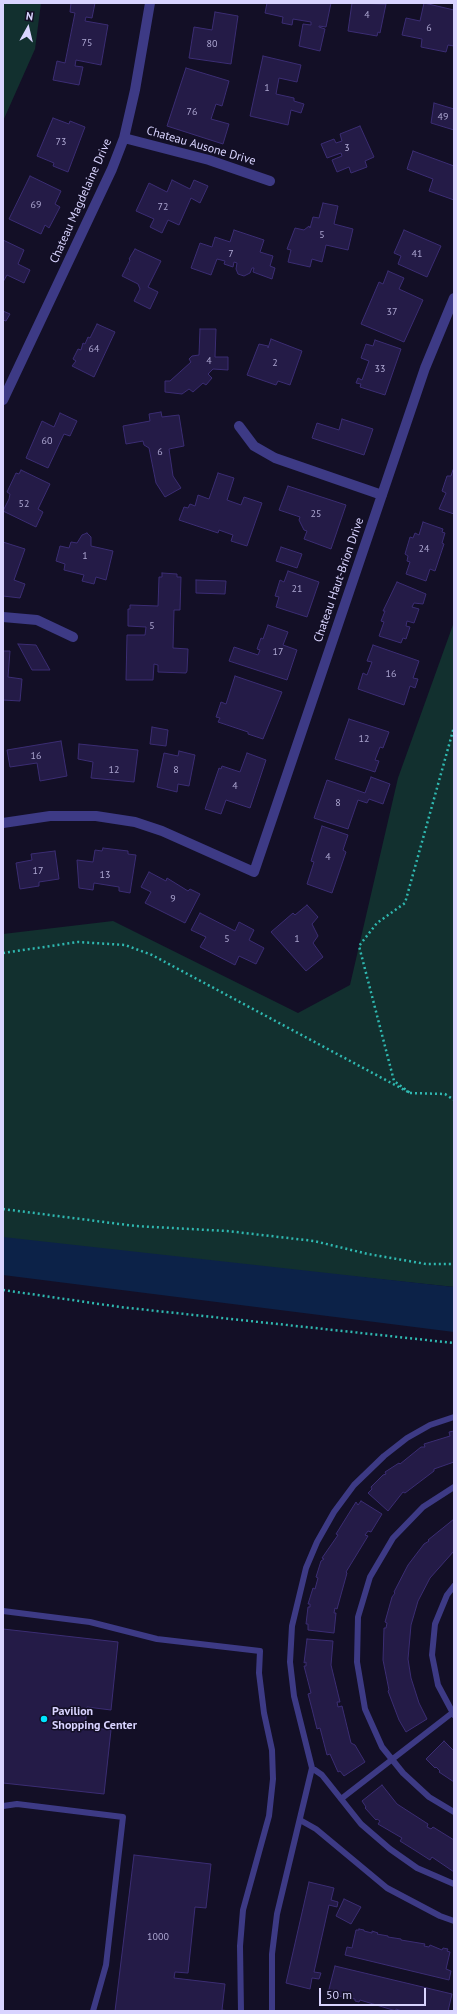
<!DOCTYPE html>
<html>
<head>
<meta charset="utf-8">
<style>
	body { margin:0 }
	#map { position:relative; width:457px; height:2014px; overflow:hidden; background:#130f26; font-family:"PT Sans",sans-serif }
	canvas { display:block }
	.frame { position:absolute; inset:0; border:4px solid #d9d4ff; pointer-events:none }
	.north { position:absolute; left:8px; top:8px; width:40px; height:40px; -webkit-text-stroke:3px #130f26; paint-order:stroke; rotate:8deg; font-size:11px; font-weight:700; line-height:16px; text-align:center; color:#d9d4ff }
	.north::after { content:''; display:block; margin:auto; width:14px; height:18px; background:#d9d4ff; clip-path:polygon(50% 0,100% 100%,50% 72%,0 100%) }
	.scale { position:absolute; left:319px; top:1988px; width:107px; height:18px; box-sizing:border-box; border:2px solid #d9d4ff; border-top:0; padding-left:5px; font-size:12px; line-height:14px; white-space:nowrap; color:#d9d4ff; -webkit-text-stroke:3px #130f26; paint-order:stroke }
</style>
</head>
<body>
<div id="map">
<canvas width="457" height="2014"></canvas>
<div class="frame"></div>
<div class="north">N</div>
<div class="scale">50 m</div>
</div>
<script>
const context = document.querySelector('canvas').getContext('2d');
context.lineJoin = 'round';
function paint(path, color) {
  context.fillStyle = color;
  context.fill(path, 'evenodd');
}
function toPath(rows) {
  const path = new Path2D();
  for (const r of rows) {
    path.moveTo(r[0], r[1]);
    for (let i = 2; i < r.length; i += 2) path.lineTo(r[i], r[i + 1]);
  }
  return path;
}
function strokePath(path, color, width, dash) {
  context.strokeStyle = color;
  context.lineWidth = width;
  context.lineCap = dash ? 'butt' : 'round';
  context.setLineDash(dash || []);
  context.stroke(path);
}
function write(font, color, halo, rows, align = 'center') {
  context.font = font + ' "PT Sans",sans-serif';
  context.lineWidth = 3;
  context.setLineDash([]);
  context.textBaseline = 'middle';
  context.strokeStyle = halo;
  context.fillStyle = color;
  for (const [text, x, y, turn = 0] of rows) {
    context.save();
    context.translate(x, y);
    context.rotate((+turn || 0) * Math.PI / 180);
    context.textAlign = isNaN(turn) ? turn : align;
    if (halo) context.strokeText(text, 0, 0);
    context.fillText(text, 0, 0);
    context.restore();
  }
}
const green = toPath([
	[3,3,41,3,35,49,3,121],
	[454,622,454,1287,3,1240,3,934,113,921,298,1013,350,985,398,778]
]);
const water = toPath([
	[3,1237,454,1287,454,1332,3,1275]
]);
const building = toPath([
	[71,3,95,3,92,18,86,17,85,21,108,25,101,65,76,60,75,66,83,67,79,85,53,80,57,61,65,63,75,13,70,12,71,3],
	[267,3,331,3,326,27,319,26,319,27,325,29,320,51,299,46,303,24,311,25,311,22,293,19,292,25,282,23,283,17,265,13,267,3],
	[352,3,386,4,380,33,378,32,377,36,348,31,352,3],
	[424,3,454,10,454,46,448,45,446,52,421,47,422,39,402,35,406,18,420,21,424,3],
	[215,12,238,16,231,64,189,58,194,27,212,30,215,12],
	[263,56,301,65,297,82,279,78,276,94,294,98,294,101,304,104,301,113,291,110,288,125,250,116,263,56],
	[186,68,229,81,222,106,216,104,211,119,229,124,223,144,167,126,186,68],
	[434,103,454,109,454,130,431,123,434,103],
	[53,118,69,124,70,121,85,127,68,172,53,166,54,163,37,156,53,118],
	[360,126,374,157,365,161,367,167,351,173,349,167,337,172,332,160,342,156,341,153,327,158,321,144,334,139,336,143,342,141,340,134,360,126],
	[413,151,454,166,454,200,429,191,433,179,407,169,413,151],
	[30,176,61,191,55,204,60,207,49,228,45,225,41,234,9,219,30,176],
	[172,180,190,189,194,180,208,186,200,203,191,198,179,225,168,220,162,233,150,227,154,219,136,211,149,183,167,192,172,180],
	[323,203,338,206,334,224,353,229,348,250,326,245,322,262,312,259,310,267,288,262,291,250,287,249,295,228,304,230,309,226,310,228,313,217,319,218,323,203],
	[234,230,264,240,260,252,273,256,270,266,275,268,272,279,253,272,254,268,252,268,250,273,244,276,238,274,236,269,237,263,234,262,233,267,224,264,225,261,217,259,211,275,191,268,200,243,212,247,215,237,230,242,234,230],
	[404,230,441,246,427,277,398,264,401,256,394,253,404,230],
	[3,240,24,250,18,264,30,270,24,283,7,275,3,282,3,240],
	[135,249,161,261,148,287,158,292,150,309,134,301,140,289,138,284,122,276,130,260,129,259,135,249],
	[388,271,404,278,399,289,423,300,404,342,361,324,379,282,383,284,388,271],
	[3,311,10,314,6,321,3,320,3,311],
	[97,324,115,332,94,377,72,366,76,361,73,359,78,349,81,350,83,343,85,344,88,337,90,338,97,324],
	[200,329,216,329,215,357,228,357,228,370,213,369,208,374,212,378,206,385,203,383,193,392,189,389,182,394,165,392,165,381,170,381,191,362,189,359,192,356,199,355,200,329],
	[271,339,302,351,290,385,278,381,276,385,247,375,259,344,268,346,268,348,271,339],
	[375,340,401,349,385,395,360,387,361,384,356,383,358,378,362,380,369,361,361,358,366,344,373,346,375,340],
	[161,412,162,417,179,415,184,446,169,449,173,476,181,488,165,497,156,483,149,448,144,445,143,441,126,444,123,426,150,421,149,414,161,412],
	[60,413,77,421,70,436,64,434,48,468,26,458,42,421,54,427,60,413],
	[342,419,373,429,364,455,312,438,317,423,339,430,342,419],
	[21,470,50,484,38,509,43,512,36,527,3,511,9,499,10,494,7,492,16,473,19,474,21,470],
	[453,470,454,470,454,514,439,509,446,493,442,491,447,476,451,476,453,470],
	[218,473,234,478,227,500,241,505,244,497,262,503,247,546,231,541,233,535,219,530,218,533,179,520,184,507,188,508,190,504,195,506,198,495,209,499,218,473],
	[288,486,346,505,331,549,304,539,307,531,304,530,299,520,300,517,279,510,288,486],
	[423,522,443,529,442,532,445,533,442,543,444,544,435,571,430,569,426,581,406,574,410,562,407,561,408,556,405,554,410,537,413,538,415,533,419,535,423,522],
	[87,533,91,537,91,546,113,551,106,580,96,577,94,584,82,581,84,575,64,570,65,564,56,561,60,546,69,548,71,542,77,543,82,535,87,533],
	[3,542,25,549,14,580,25,584,20,598,3,596,3,542],
	[281,547,302,554,297,568,276,561,281,547],
	[288,571,319,582,307,617,276,607,279,597,275,596,280,580,284,582,288,571],
	[162,573,177,574,177,577,181,577,180,610,174,610,173,648,188,649,187,671,186,673,158,672,158,665,154,664,153,680,126,680,127,635,145,635,146,627,128,626,128,609,130,609,130,605,158,606,159,577,162,577,162,573],
	[196,580,226,581,225,594,196,593,196,580],
	[397,582,426,594,423,604,414,603,412,607,419,609,414,623,407,621,406,626,410,627,406,639,403,638,401,643,379,636,384,622,381,621,385,611,383,611,397,582],
	[268,625,288,632,283,645,297,650,287,680,229,661,234,647,258,655,260,650,257,649,261,638,263,639,268,625],
	[18,644,36,645,50,670,32,670,18,644],
	[373,645,419,661,413,678,418,679,415,688,410,686,404,705,358,689,363,673,367,675,372,662,367,661,373,645],
	[3,651,10,651,8,677,22,679,20,701,3,700,3,651],
	[235,676,282,692,263,739,248,734,248,732,218,722,220,718,216,717,221,702,226,704,235,676],
	[349,719,389,732,383,748,380,747,375,760,379,761,375,772,335,759,349,719],
	[152,727,168,730,166,746,150,744,152,727],
	[61,741,67,776,40,781,37,763,10,767,7,750,61,741],
	[79,744,138,750,134,782,91,778,93,762,78,759,79,744],
	[179,751,195,755,189,786,178,784,177,792,157,787,164,753,178,756,179,751],
	[247,753,266,760,250,808,226,800,221,814,205,809,219,768,221,769,222,766,240,772,247,753],
	[371,777,390,784,383,804,369,799,367,803,358,800,348,829,314,818,327,780,365,793,371,777],
	[322,826,348,835,343,850,346,852,332,893,307,884,314,862,311,861,322,826],
	[103,848,128,851,128,854,136,855,130,893,119,891,119,887,94,883,93,890,79,888,77,860,93,862,95,850,102,851,103,848],
	[55,851,59,879,39,882,39,886,20,889,16,863,32,860,31,854,55,851],
	[149,872,166,881,167,878,188,891,190,889,200,894,185,923,145,903,151,892,141,887,149,872],
	[307,905,318,917,312,924,318,936,313,943,323,957,306,971,271,932,293,913,295,915,307,905],
	[200,913,235,931,239,922,254,930,249,940,264,948,256,964,239,956,235,965,200,947,206,937,191,930,200,913],
	[454,1431,454,1462,434,1469,434,1471,405,1493,403,1492,388,1511,368,1493,372,1489,371,1487,383,1475,386,1474,385,1472,399,1463,400,1464,421,1447,425,1447,424,1444,450,1436,449,1432,454,1431],
	[361,1501,382,1514,371,1532,368,1531,365,1535,368,1536,346,1572,347,1573,337,1609,335,1608,334,1613,336,1613,334,1633,308,1630,308,1624,306,1624,308,1607,310,1607,310,1604,308,1604,313,1588,315,1589,318,1578,316,1577,321,1561,324,1559,322,1558,338,1535,336,1534,356,1502,358,1505,361,1501],
	[454,1519,454,1551,430,1578,418,1601,411,1625,408,1659,411,1678,419,1703,427,1719,406,1732,399,1720,388,1691,389,1690,383,1660,384,1628,386,1628,387,1623,385,1622,392,1597,395,1593,394,1592,408,1565,424,1544,429,1541,428,1540,454,1519],
	[3,1629,118,1642,111,1710,87,1707,85,1727,111,1730,104,1794,3,1783,3,1629],
	[307,1639,333,1641,331,1665,340,1702,337,1702,338,1707,342,1706,351,1743,355,1745,365,1762,344,1776,340,1771,338,1772,330,1754,327,1755,320,1728,317,1729,312,1709,308,1694,311,1693,304,1666,306,1666,306,1662,304,1663,307,1639],
	[444,1741,454,1751,454,1782,439,1772,440,1771,436,1767,435,1768,426,1759,444,1741],
	[382,1785,397,1804,428,1824,427,1827,431,1829,433,1827,454,1840,454,1872,432,1857,430,1860,416,1851,400,1841,402,1838,378,1824,380,1821,377,1819,376,1820,365,1808,366,1807,362,1801,382,1785],
	[134,1855,211,1864,206,1908,195,1907,188,1973,175,1972,174,1978,225,1984,222,2010,230,2011,115,2011,134,1855],
	[309,1882,334,1888,331,1900,338,1902,337,1907,329,1905,314,1972,321,1973,319,1979,312,1978,310,1989,286,1983,309,1882],
	[344,1899,361,1907,351,1924,336,1916,344,1899],
	[359,1929,364,1930,364,1931,372,1933,372,1931,378,1933,377,1934,388,1936,388,1937,401,1939,401,1940,425,1944,424,1946,429,1947,430,1945,442,1950,443,1948,448,1949,447,1951,450,1952,446,1969,451,1971,449,1980,345,1955,347,1947,352,1948,356,1930,359,1930,359,1929],
	[335,1966,452,1994,448,2011,402,2011,396,2009,396,2011,360,2000,359,2002,355,2001,355,1999,331,1995,328,1993,335,1966]
]);
const path = toPath([
	[3,953,78,942,125,945,152,955,410,1093,394,1081,359,946,377,923,405,903,454,727],
	[410,1093,445,1094,454,1100],
	[3,1209,135,1226,227,1231,314,1241,368,1254,426,1264,454,1264],
	[3,1290,120,1307,454,1343]
]);
const lane = toPath([
	[454,1417,430,1425,407,1438,384,1456,354,1485,334,1512,317,1542,306,1568,292,1626,290,1662,294,1696,312,1768,322,1775,361,1824,390,1849,417,1868,454,1884],
	[454,1487,423,1507,393,1538,370,1577,358,1617,357,1662,365,1709,382,1747,403,1773,429,1797,454,1812],
	[454,1586,447,1595,435,1624,432,1655,438,1685,454,1715],
	[3,1611,90,1622,157,1639,260,1651,259,1673,264,1713,272,1750,273,1779,269,1816,243,1910,240,1946,241,2011],
	[341,1799,452,1713],
	[3,1806,17,1804,123,1817,106,1965,93,2011],
	[300,1820,316,1829,387,1888,440,1916,454,1921],
	[272,2011,272,1954,277,1914,312,1768]
]);
const street = toPath([
	[124,138,209,160,270,181],
	[3,400,112,169,124,138,135,90,150,3],
	[239,426,254,446,275,458,382,495],
	[3,617,37,620,73,637],
	[3,823,50,816,96,816,135,822,162,831,254,872,425,368,454,298]
]);
const markers = [
	[44,1719,4,"#00e5ff"]
];
const numberNames = [
	["4",367,15],
	["6",429,28],
	["75",87,43],
	["80",212,44],
	["1",267,88],
	["76",192,112],
	["49",443,117],
	["73",61,142],
	["3",347,148],
	["69",36,205],
	["72",163,207],
	["5",322,235],
	["7",231,254],
	["41",417,254],
	["37",392,312],
	["64",94,349],
	["4",209,361],
	["2",275,363],
	["33",380,369],
	["60",47,441],
	["6",160,452],
	["52",24,504],
	["25",316,514],
	["24",424,549],
	["1",85,556],
	["21",297,589],
	["5",152,626],
	["17",278,652],
	["16",391,674],
	["12",364,739],
	["16",36,756],
	["12",114,770],
	["8",176,770],
	["4",235,786],
	["8",338,803],
	["4",328,857],
	["17",38,871],
	["13",105,875],
	["9",173,899],
	["5",227,939],
	["1",297,939],
	["1000",158,1937]
];
const streetNames = [
	["Chateau Ausone Drive",201,146,16],
	["Chateau Magdelaine Drive",81,201,-66],
	["Chateau Haut-Brion Drive",339,580,-71]
];
const poiNames = [
	["Pavilion",52,1712],
	["Shopping Center",52,1726]
];
paint(green, '#12302f');
paint(water, '#0c2248');
paint(building, '#241b47');
strokePath(building, '#3b2d73', 1);
strokePath(path, '#2fb8b0', 2.5, [2, 3]);
strokePath(lane, '#3d3a85', 6);
strokePath(street, '#3d3a85', 10);
for (const [x, y, r, color] of markers) {
  const dot = new Path2D();
  dot.arc(x, y, r, 0, 2 * Math.PI);
  context.fillStyle = color;
  context.fill(dot);
  strokePath(dot, '#130f26', 1.5);
}
write('10px', '#aca6d1', null, numberNames);
write('12px', '#d9d4ff', '#130f26', streetNames);
write('bold 12px', '#d9d4ff', '#130f26', poiNames, 'left');
</script>
</body>
</html>
